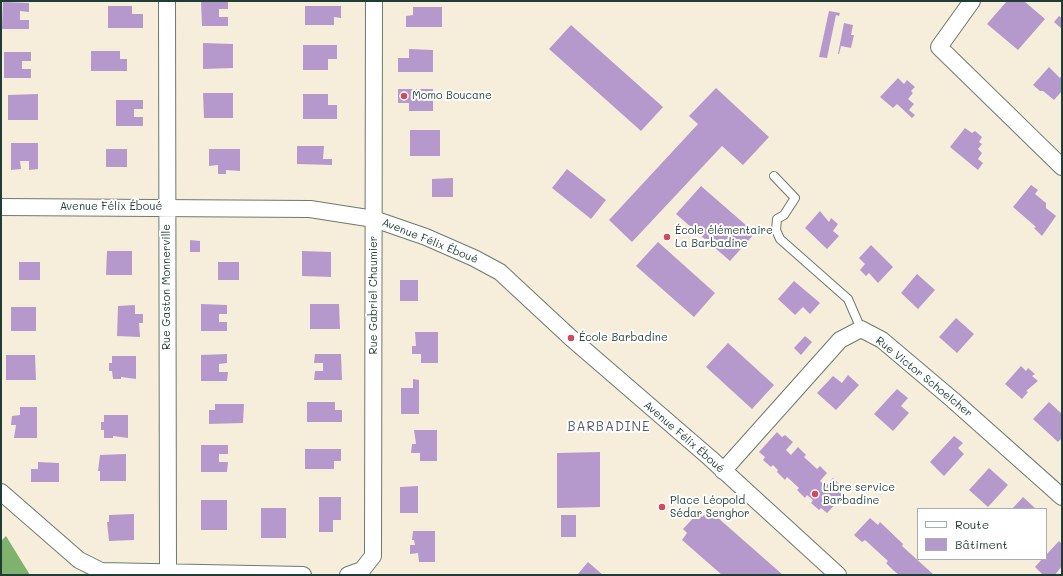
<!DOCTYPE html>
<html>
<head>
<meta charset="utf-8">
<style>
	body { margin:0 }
	#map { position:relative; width:1063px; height:576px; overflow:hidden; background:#f7eddb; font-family:Mali,sans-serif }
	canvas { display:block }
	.frame { position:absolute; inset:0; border:2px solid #1f3d34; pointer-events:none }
	.legend { position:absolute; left:917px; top:508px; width:130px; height:52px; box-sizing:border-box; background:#fff; border:1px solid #a5b1ae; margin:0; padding:5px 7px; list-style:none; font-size:12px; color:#1f3d34 }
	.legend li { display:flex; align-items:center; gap:8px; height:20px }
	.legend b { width:20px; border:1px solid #a5b1ae }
</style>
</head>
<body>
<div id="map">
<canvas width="1063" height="576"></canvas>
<div class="frame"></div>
<ul class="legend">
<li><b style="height:5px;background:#fff"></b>Route</li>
<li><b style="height:11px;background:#b699cc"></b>Bâtiment</li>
</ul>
</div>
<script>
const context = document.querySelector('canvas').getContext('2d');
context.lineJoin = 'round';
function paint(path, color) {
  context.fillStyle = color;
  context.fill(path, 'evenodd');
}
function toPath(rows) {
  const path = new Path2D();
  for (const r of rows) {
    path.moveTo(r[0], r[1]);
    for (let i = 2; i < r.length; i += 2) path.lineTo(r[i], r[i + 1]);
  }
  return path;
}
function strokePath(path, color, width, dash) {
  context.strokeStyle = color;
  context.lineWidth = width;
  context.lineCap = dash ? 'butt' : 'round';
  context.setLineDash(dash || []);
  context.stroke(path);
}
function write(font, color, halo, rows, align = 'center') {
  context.font = font + ' Mali,sans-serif';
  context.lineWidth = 4;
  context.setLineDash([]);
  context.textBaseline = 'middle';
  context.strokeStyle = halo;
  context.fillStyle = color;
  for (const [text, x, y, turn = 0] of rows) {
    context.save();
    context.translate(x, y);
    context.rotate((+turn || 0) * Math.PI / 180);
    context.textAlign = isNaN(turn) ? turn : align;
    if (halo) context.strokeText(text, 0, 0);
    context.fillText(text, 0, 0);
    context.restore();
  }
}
const forest = toPath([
	[6,536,30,575,1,575,1,541]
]);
const building = toPath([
	[201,1,228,1,228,9,219,9,219,17,228,17,228,26,202,26],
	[1007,1,1024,1,1045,19,1018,50,987,24],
	[3,2,29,3,29,12,20,11,20,20,29,20,29,29,2,29],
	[108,6,132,6,132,14,143,14,143,28,108,28],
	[305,6,341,6,341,18,334,17,334,25,305,25],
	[413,7,442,7,442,27,406,27,406,16,413,15],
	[829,11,840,13,839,16,836,15,827,58,819,57],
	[1059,16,1062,18,1062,29,1054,22],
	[844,23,853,25,851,35,854,35,851,48,841,46,839,54,838,54],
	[571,25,663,107,641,131,549,49],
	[203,43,233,44,233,68,203,69],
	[303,45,337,45,337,59,328,59,328,70,303,70],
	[409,49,433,50,433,72,398,72,398,58,409,58],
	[91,51,120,51,120,59,127,59,127,71,91,71],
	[4,52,31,52,31,61,22,61,22,69,31,69,31,78,4,78],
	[1049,67,1060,78,1062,75,1062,91,1054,100,1043,91,1040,91,1033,85],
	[898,78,904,84,907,80,915,87,911,91,913,93,908,99,914,104,909,110,915,115,912,118,897,104,893,108,880,97],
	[716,88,769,137,743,165,722,146,632,242,609,220,698,124,689,116],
	[398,89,433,89,433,111,409,111,409,103,398,103],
	[203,93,233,93,233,118,204,118],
	[38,94,38,120,8,120,8,95],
	[303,94,328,94,328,105,337,105,337,119,303,119],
	[116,100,143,100,143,109,134,109,134,117,143,117,143,126,116,126],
	[965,128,972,133,975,131,982,137,979,142,982,144,978,149,982,153,978,159,983,163,978,170,950,147],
	[410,130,440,130,440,156,410,156],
	[11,143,38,143,38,169,29,170,29,161,20,161,21,169,11,170],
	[297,146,324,146,323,159,332,159,332,165,297,164],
	[106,149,127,149,127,167,106,167],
	[209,149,240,149,240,171,226,170,226,174,218,174,218,165,209,166],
	[567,169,606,200,591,219,552,188],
	[453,178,453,197,432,197,432,179],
	[1031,185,1038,190,1035,194,1046,203,1046,208,1056,216,1042,236,1034,228,1036,227,1013,207],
	[701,186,755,233,730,261,676,214],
	[820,211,829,222,831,218,838,224,833,231,839,236,827,249,805,228],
	[190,240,200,241,200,252,190,252],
	[658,242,715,293,694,317,636,266],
	[871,245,893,267,878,283,869,273,866,276,860,270,865,264,859,258],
	[107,251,132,251,132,275,106,275],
	[302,251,331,252,331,277,302,276],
	[19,262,40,262,40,280,19,280],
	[218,262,239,262,239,280,218,280],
	[917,274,935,290,918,309,901,293],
	[400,280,418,280,418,301,400,301],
	[794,281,820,303,810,314,803,307,795,315,778,299],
	[201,304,227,305,227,314,219,314,219,322,227,322,227,331,201,331],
	[310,304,339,304,340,329,310,329],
	[135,305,135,314,143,314,143,323,139,323,140,337,117,336,118,306],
	[11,307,36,307,36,331,11,331],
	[956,318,974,334,957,353,939,337],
	[415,332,438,332,438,363,421,363,421,354,412,354,412,346,416,346],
	[805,336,812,342,801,355,794,348],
	[728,343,774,385,752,409,706,367],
	[227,354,227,363,219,364,219,372,228,372,227,381,201,381,201,355],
	[315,354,341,354,342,380,314,380,315,371,323,371,323,363,314,363],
	[6,355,35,355,36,380,6,380],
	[112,356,136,356,136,379,121,377,121,379,113,379,112,371,109,371,109,363,112,363],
	[1021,366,1026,371,1028,368,1035,374,1032,376,1038,381,1026,391,1028,392,1022,399,1005,384],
	[848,375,859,385,836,410,817,393,833,376,842,383],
	[413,379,419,380,419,414,401,414,401,388,413,388],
	[897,389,908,398,901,406,909,413,893,431,874,414],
	[307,402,335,402,335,410,342,410,342,422,307,422],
	[1049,402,1062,414,1062,438,1058,442,1033,419],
	[215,404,244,404,243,423,209,424,209,410,215,410],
	[20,407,37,407,37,438,14,438,16,425,11,425,12,416,20,415],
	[104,415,128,415,128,438,113,436,113,438,104,438,104,430,101,430,101,422,104,422],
	[414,430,437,430,437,461,420,461,420,453,411,453,412,444,416,444],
	[777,432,782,437,785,435,793,442,786,450,791,455,798,447,806,455,804,457,817,469,820,466,827,473,820,481,826,486,833,478,841,486,839,488,845,494,827,513,821,508,819,510,811,503,813,500,807,495,805,498,797,490,799,488,787,477,785,480,777,472,778,470,773,465,771,467,763,460,765,457,759,452],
	[954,436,963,443,958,448,964,454,944,476,930,462],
	[201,445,228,445,228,454,219,454,219,462,228,462,227,472,201,472],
	[305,449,341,449,341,461,334,461,334,469,305,469],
	[600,452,600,507,557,508,557,453],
	[126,454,126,481,100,481,100,471,98,471,100,455],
	[38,462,59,463,59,482,31,482,31,469,38,469],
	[989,468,1008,485,988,507,969,490],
	[418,486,418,513,400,513,400,487],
	[319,497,341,497,341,520,333,520,333,532,319,532],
	[1023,497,1036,509,1012,509],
	[201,500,227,500,227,530,201,530],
	[261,508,286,508,286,538,261,538],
	[709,510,783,575,722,575,682,540,687,533,683,529,698,513,702,517],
	[134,514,134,540,109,541,107,522,109,522,109,515],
	[561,515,576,515,576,537,561,537],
	[870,518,878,525,880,522,903,544,902,546,934,575,899,575,893,570,886,563,888,561,865,540,862,542,854,535],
	[413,531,435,531,435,562,419,562,418,553,410,554,410,545,415,545,414,540,412,540],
	[1059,541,1062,544,1062,566,1055,575,1043,575,1035,567,1042,559,1046,559,1046,555],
	[588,562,603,575,577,575]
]);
const lane = toPath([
	[774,176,795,198,784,215,777,219,776,230,780,239,848,299,861,329]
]);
const street = toPath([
	[167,1,168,574],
	[972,1,939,47,1062,167],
	[1,207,310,209,374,219,426,237,474,258,500,272,571,338,710,458,838,575],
	[723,471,840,340,861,329,882,340,953,400,1062,497],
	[1,492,79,560,101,571,303,575],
	[348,575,362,570,373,556,374,1]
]);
const markers = [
	[404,96,4,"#d1495b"],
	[667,237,4,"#d1495b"],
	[571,338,4,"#d1495b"],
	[815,494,4,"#d1495b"],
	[662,507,4,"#d1495b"]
];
const poiNames = [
	["Momo Boucane",412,96],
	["École élémentaire",675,231],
	["La Barbadine",675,244],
	["École Barbadine",579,338],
	["Libre service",823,488],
	["Barbadine",823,501],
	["Place Léopold",670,501],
	["Sédar Senghor",670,514]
];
const streetNames = [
	["Avenue Félix Éboué",111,207],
	["Avenue Félix Éboué",430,241,22],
	["Rue Gaston Monnerville",167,287,-90],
	["Rue Gabriel Chaumier",374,295,-90],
	["Rue Victor Schoelcher",924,377,39],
	["Avenue Félix Éboué",684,437,41]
];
const quarterNames = [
	["BARBADINE",609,427]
];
paint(forest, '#7fb26d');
paint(building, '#b699cc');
strokePath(lane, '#6b7b6e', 10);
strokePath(street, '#6b7b6e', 18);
strokePath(lane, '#fff', 8);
strokePath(street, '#fff', 16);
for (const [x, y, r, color] of markers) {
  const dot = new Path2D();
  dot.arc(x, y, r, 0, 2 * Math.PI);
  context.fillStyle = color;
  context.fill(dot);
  strokePath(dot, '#fff', 1.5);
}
write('11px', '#1f3d34', '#fff', poiNames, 'left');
write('11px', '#1f3d34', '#fff', streetNames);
context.letterSpacing = '1px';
write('13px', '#545d69', '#fff', quarterNames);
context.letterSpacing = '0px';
</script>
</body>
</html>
